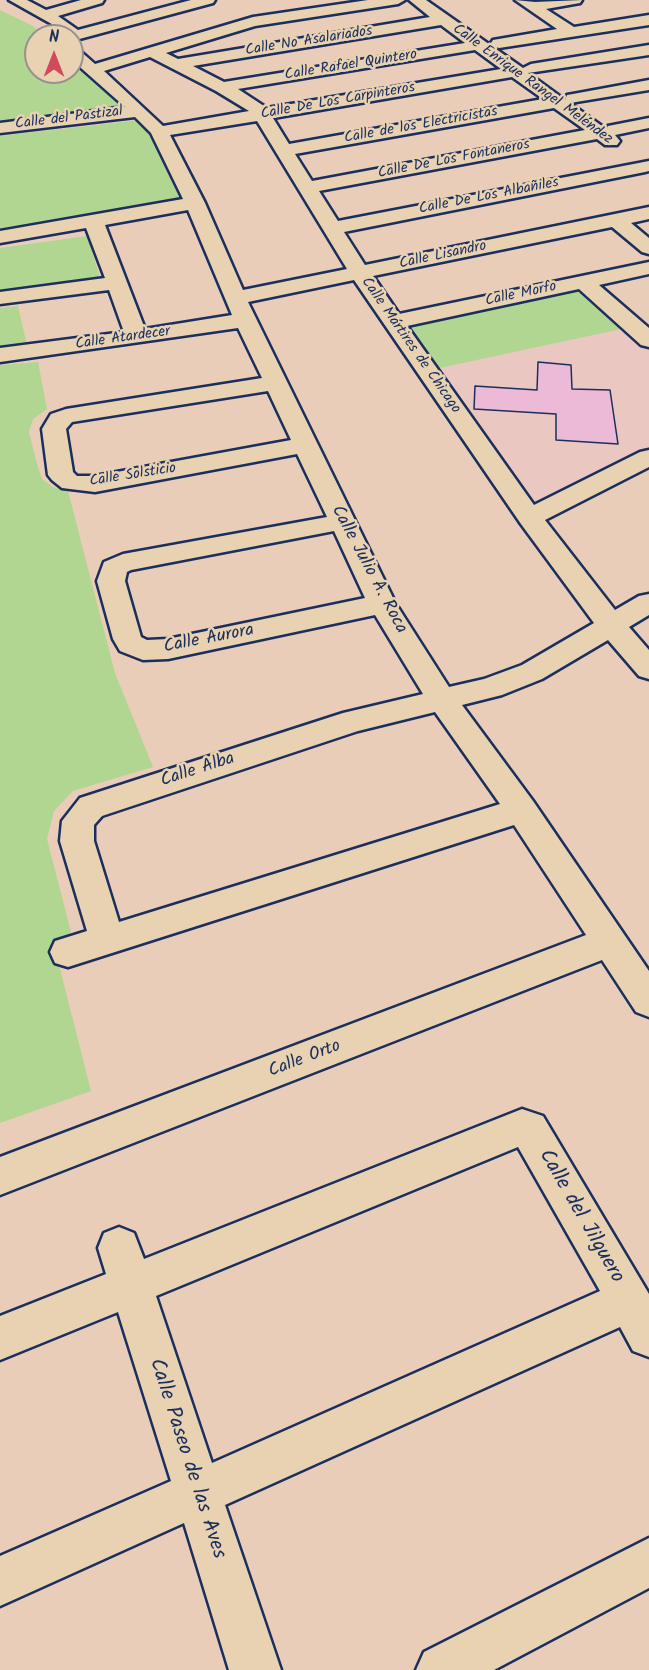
<!DOCTYPE html>
<html>
<head>
<meta charset="utf-8">
<style>
	body { margin:0 }
	#map { position:relative; width:649px; height:1670px; overflow:hidden; background:#eacdb9; font-family:Kalam,sans-serif }
	canvas { display:block }
	.north { position:absolute; left:24px; top:24px; width:60px; height:60px; box-sizing:border-box; background:#e9d2b2; border:2px solid #979190; border-radius:50%; rotate:0deg; font-size:16px; font-weight:700; line-height:24px; text-align:center; color:#1b2f5e }
	.north::after { content:''; display:block; margin:auto; width:21px; height:27px; background:#d1495b; clip-path:polygon(50% 0,100% 100%,50% 72%,0 100%) }
</style>
</head>
<body>
<div id="map">
<canvas width="649" height="1670"></canvas>
<div class="north">N</div>
</div>
<script>
const context = document.querySelector('canvas').getContext('2d');
context.lineJoin = 'round';
function paint(path, color) {
  context.fillStyle = color;
  context.fill(path, 'evenodd');
}
function toPath(rows) {
  const path = new Path2D();
  for (const r of rows) {
    path.moveTo(r[0], r[1]);
    for (let i = 2; i < r.length; i += 2) path.lineTo(r[i], r[i + 1]);
  }
  return path;
}
function strokePath(path, color, width, dash) {
  context.strokeStyle = color;
  context.lineWidth = width;
  context.lineCap = dash ? 'butt' : 'round';
  context.setLineDash(dash || []);
  context.stroke(path);
}
function write(font, color, halo, rows, align = 'center') {
  context.font = font + ' Kalam,sans-serif';
  context.lineWidth = 5;
  context.setLineDash([]);
  context.textBaseline = 'middle';
  context.strokeStyle = halo;
  context.fillStyle = color;
  for (const [text, x, y, turn = 0] of rows) {
    context.save();
    context.translate(x, y);
    context.rotate((+turn || 0) * Math.PI / 180);
    context.textAlign = isNaN(turn) ? turn : align;
    if (halo) context.strokeText(text, 0, 0);
    context.fillText(text, 0, 0);
    context.restore();
  }
}
const built = toPath([
	[626,328,649,348,649,453,535,512,435,369]
]);
const green = toPath([
	[0,10,33,26,44,36,36,36,36,72,72,72,72,61,129,110,0,123],
	[139,120,155,134,182,198,0,229,0,136],
	[87,236,101,280,0,292,0,248],
	[582,288,626,328,435,369,407,328],
	[18,306,27,345,0,349,0,308],
	[38,362,47,409,33,419,29,432,37,464,42,479,53,487,68,491,115,673,153,767,73,791,54,811,47,839,71,932,54,945,91,1091,0,1123,0,365]
]);
const building = toPath([
	[538,362,571,365,572,389,610,390,618,444,556,440,556,414,474,409,475,386,537,390,538,362]
]);
const minor = toPath([
	[9,0,27,0,46,10,81,0,104,0,102,3,58,16,78,30,191,0,215,0,213,3,72,41,72,36,62,36,62,32,57,27,9,0],
	[368,0,405,0,398,4,255,26,166,53,178,59,430,17,409,0,426,0,523,68,531,64,649,45,649,55,528,73,565,100,567,95,573,94,649,80,649,90,570,103,606,129,608,126,649,118,649,128,615,135,620,141,617,145,605,145,597,139,319,191,338,221,649,161,649,171,645,172,344,232,365,265,649,207,649,219,631,223,649,238,649,254,642,252,612,227,373,276,399,314,649,262,649,274,599,285,649,328,649,347,641,345,579,289,407,326,534,505,640,452,649,450,649,467,545,520,615,610,639,596,649,594,649,615,629,627,649,650,649,679,639,676,608,640,542,679,502,695,462,705,533,801,649,971,649,1017,636,1012,602,960,0,1195,0,1157,586,935,514,825,68,967,55,963,50,952,55,941,87,931,60,841,62,821,80,798,343,713,423,694,375,615,168,659,143,660,120,651,113,639,97,581,104,562,123,554,327,517,297,454,95,492,62,488,52,480,48,475,42,429,51,414,66,409,262,378,238,328,0,362,0,348,124,332,109,290,0,304,0,292,105,278,86,228,0,243,0,231,183,199,151,133,135,117,0,133,0,123,125,107,72,60,72,47,78,49,95,64,253,17,368,0],
	[441,25,465,43,224,82,193,66,441,25],
	[475,50,501,69,267,108,238,89,475,50],
	[150,57,216,91,249,111,163,126,104,71,150,57],
	[512,77,543,99,289,144,273,118,512,77],
	[554,108,585,130,312,181,295,154,554,108],
	[257,121,347,269,243,290,205,203,170,135,257,121],
	[188,210,232,315,145,329,105,225,188,210],
	[354,280,521,524,594,623,522,665,484,679,449,687,396,604,248,302,354,280],
	[268,391,291,440,95,476,77,476,73,472,66,429,72,422,268,391],
	[334,531,365,598,168,639,147,640,141,637,125,581,127,572,131,570,334,531],
	[435,712,500,804,119,922,94,841,94,825,102,816,358,731,435,712],
	[515,0,535,2,582,0,580,3,546,9,574,27,649,15,649,25,499,48,493,46,491,43,493,40,557,29,515,0],
	[522,1109,543,1116,649,1294,649,1357,633,1351,620,1327,225,1505,281,1670,229,1670,184,1523,0,1606,0,1556,171,1481,118,1312,0,1360,0,1316,106,1274,98,1248,104,1233,119,1227,134,1233,144,1259,522,1109],
	[518,1147,600,1291,212,1463,156,1296,518,1147],
	[649,1538,649,1588,494,1670,416,1670,424,1652,649,1538]
]);
const farStreetnames = [
	["Calle No Asalariados",309,42,-9],
	["Calle Rafael Quintero",351,66,-9],
	["Calle Enrique Rangel Meléndez",532,85,36],
	["Calle De Los Carpinteros",338,102,-10],
	["Calle del Pastizal",69,119,-7],
	["Calle de los Electricistas",421,126,-10],
	["Calle De Los Fontaneros",454,160,-11],
	["Calle De Los Albañiles",489,197,-11],
	["Calle Lisandro",443,256,-12],
	["Calle Morfo",521,295,-12],
	["Calle Atardecer",123,339,-8],
	["Calle Mártires de Chicago",410,346,55],
	["Calle Solsticio",133,476,-9]
];
const streetNames = [
	["Calle Julio A. Roca",368,570,62],
	["Calle Aurora",209,640,-11],
	["Calle Alba",198,771,-18],
	["Calle Orto",305,1060,-21]
];
const nearStreetnames = [
	["Calle del Jilguero",580,1217,60],
	["Calle Paseo de las Aves",186,1459,72]
];
paint(built, '#ebc7c2');
paint(green, '#b1d691');
paint(building, '#ecb9d6');
strokePath(building, '#1b2f5e', 1.5);
strokePath(minor, '#1b2f5e', 5);
paint(minor, '#e9d2b2');
write('15px', '#1b2f5e', '#e9d2b2', farStreetnames);
write('18px', '#1b2f5e', '#e9d2b2', streetNames);
write('21px', '#1b2f5e', '#e9d2b2', nearStreetnames);
</script>
</body>
</html>
